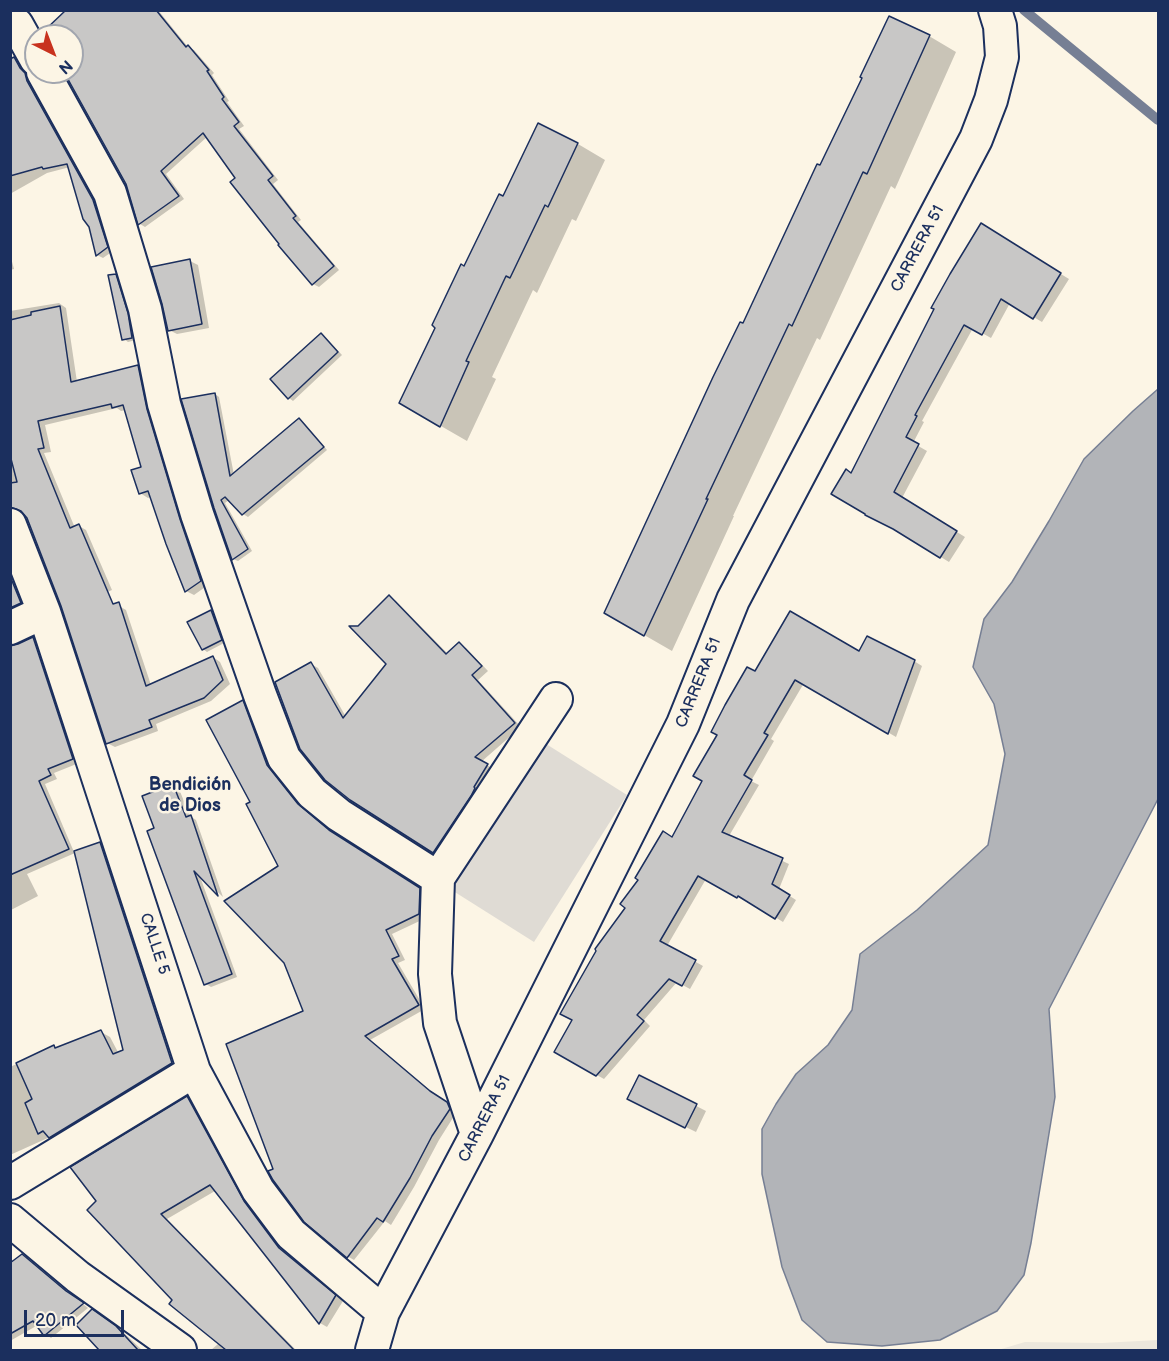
<!DOCTYPE html>
<html>
<head>
<meta charset="utf-8">
<style>
	body { margin:0 }
	#map { position:relative; width:1169px; height:1361px; overflow:hidden; background:#fcf5e5; font-family:"Balsamiq Sans",sans-serif }
	canvas { display:block }
	.frame { position:absolute; inset:0; border:12px solid #1b2f5e; pointer-events:none }
	.north { position:absolute; left:24px; top:24px; width:60px; height:60px; box-sizing:border-box; background:#fcf5e5; border:2px solid #a2a6af; border-radius:50%; rotate:138deg; font-size:16px; font-weight:700; line-height:24px; text-align:center; color:#1b2f5e }
	.north::after { content:''; display:block; margin:auto; width:21px; height:27px; background:#c8321e; clip-path:polygon(50% 0,100% 100%,50% 72%,0 100%) }
	.scale { position:absolute; left:24px; top:1310px; width:100px; height:27px; box-sizing:border-box; border:3px solid #1b2f5e; border-top:0; padding-left:8px; font-size:18px; line-height:21px; white-space:nowrap; color:#1b2f5e; -webkit-text-stroke:4px #fcf5e5; paint-order:stroke }
</style>
</head>
<body>
<div id="map">
<canvas width="1169" height="1361"></canvas>
<div class="frame"></div>
<div class="north">N</div>
<div class="scale">20 m</div>
</div>
<script>
const context = document.querySelector('canvas').getContext('2d');
context.lineJoin = 'round';
function paint(path, color) {
  context.fillStyle = color;
  context.fill(path, 'evenodd');
}
function toPath(rows) {
  const path = new Path2D();
  for (const r of rows) {
    path.moveTo(r[0], r[1]);
    for (let i = 2; i < r.length; i += 2) path.lineTo(r[i], r[i + 1]);
  }
  return path;
}
function strokePath(path, color, width, dash) {
  context.strokeStyle = color;
  context.lineWidth = width;
  context.lineCap = dash ? 'butt' : 'round';
  context.setLineDash(dash || []);
  context.stroke(path);
}
function write(font, color, halo, rows, align = 'center') {
  context.font = font + ' "Balsamiq Sans",sans-serif';
  context.lineWidth = 5;
  context.setLineDash([]);
  context.textBaseline = 'middle';
  context.strokeStyle = halo;
  context.fillStyle = color;
  for (const [text, x, y, turn = 0] of rows) {
    context.save();
    context.translate(x, y);
    context.rotate((+turn || 0) * Math.PI / 180);
    context.textAlign = isNaN(turn) ? turn : align;
    if (halo) context.strokeText(text, 0, 0);
    context.fillText(text, 0, 0);
    context.restore();
  }
}
const built = toPath([
	[1158,1340,1158,1350,998,1350,1025,1342,1102,1343]
]);
const green = toPath([
	[543,742,627,795,534,942,450,889]
]);
const water = toPath([
	[1158,389,1158,799,1049,1009,1055,1097,1031,1243,1024,1275,997,1311,940,1340,882,1346,827,1342,802,1320,782,1267,762,1174,762,1129,776,1104,796,1074,828,1045,852,1010,860,954,917,910,988,845,1005,754,994,704,973,667,984,619,1012,582,1049,521,1084,459,1133,411,1158,389]
]);
const shadow = toPath([
	[70,10,158,10,188,47,194,50,214,73,212,75,229,101,227,102,244,126,239,129,278,180,273,184,301,220,298,222,339,270,319,287,313,284,207,137,166,174,184,199,145,227,140,224,127,184,65,72,72,72,72,36,49,36],
	[929,36,956,52,895,189,891,186,820,340,817,338,733,516,734,516,672,651,606,613,821,167],
	[14,58,20,62,26,73,31,78,99,205,113,251,103,258,97,255,90,227,70,167,47,173,10,194,10,61],
	[538,125,578,144,605,160,576,221,572,219,537,293,533,290,492,377,496,379,467,441,401,403,465,268,503,198],
	[981,225,1069,279,1042,322,1010,303,991,338,973,328,922,421,924,422,913,443,927,451,902,498,965,537,949,562,900,532,852,475],
	[10,254,14,269,10,270],
	[190,261,198,265,209,328,177,334,169,330],
	[115,275,120,278,132,317,136,340,128,342,124,339],
	[59,303,66,308,77,382,138,367,145,371,208,585,194,595,186,591,167,544,152,496,148,498,140,493,143,468,126,410,121,411,117,408,45,425,51,452,44,453,75,528,79,526,86,530,112,590,69,609,28,517,21,511,10,513,10,311],
	[321,335,326,338,342,355,293,401,289,398],
	[215,394,219,397,234,475,300,420,304,423,327,450,248,517,243,514,229,500,225,503,252,551,238,561,233,559,216,508],
	[10,563,28,607,10,615],
	[390,597,396,601,448,654,459,644,466,648,488,671,478,680,521,727,481,762,494,769,440,856,350,799,311,664,318,668,346,717,388,664],
	[119,606,126,610,151,685,213,657,220,662,230,684,211,701,156,724,158,731,115,747,107,743],
	[211,612,216,614,226,642,207,652,203,649],
	[860,653,914,661,922,666,896,737,804,683,771,739,774,741,751,781,759,785,729,836,789,864,779,889,796,900,783,922,746,899,745,901,706,879,667,946,703,966,690,989,677,982,644,1020,650,1026,604,1079,556,1052,704,780,756,673],
	[40,659,46,662,79,763,54,773,57,779,45,784,74,852,100,844,109,849,181,1068,59,1142,50,1137,10,1155,10,1067,54,1047,57,1048,101,1032,110,1037,119,1054,125,1051,75,853,27,874,38,896,11,910,10,678],
	[243,702,250,706,274,770,305,810,336,836,426,893,426,918,392,934,405,960,398,963,425,1009,370,1040,437,1096,454,1107,456,1113,439,1140,414,1187,391,1225,385,1221,354,1260,347,1256,275,1170,305,1012,280,867,252,803],
	[173,785,179,789,190,816,196,820,223,897,199,874,237,977,211,987,206,984,156,829],
	[640,1077,706,1111,696,1132,639,1104],
	[187,1098,195,1102,251,1207,287,1254,343,1301,327,1327,320,1323,215,1191,167,1219,296,1350,211,1350,218,1344,171,1304,174,1300,89,1210],
	[23,1256,88,1308,51,1338,45,1334,38,1325,10,1341,10,1257,14,1262],
	[101,1316,124,1333,142,1350,101,1350,78,1325]
]);
const stream = toPath([
	[1024,10,1158,120]
]);
const building = toPath([
	[66,10,156,10,186,47,188,45,209,70,207,71,224,97,222,99,239,122,234,126,273,176,268,180,296,216,293,218,334,266,312,285,278,245,279,244,230,182,235,178,203,133,161,171,179,196,138,225,126,184,64,72,72,72,72,36,46,36,49,34,45,30,66,10],
	[889,16,930,35,867,174,863,172,792,326,789,324,706,499,708,499,644,636,604,613,713,377,740,322,743,323,817,164,820,165,862,78,860,77,889,16],
	[14,57,20,68,25,73,27,81,93,200,108,247,96,256,89,227,83,219,67,164,43,169,42,167,10,176,10,59,14,57],
	[538,123,578,143,548,207,545,205,510,278,506,276,466,361,469,362,440,427,399,403,435,328,432,325,461,264,464,266,499,194,503,196,538,123],
	[981,223,1061,273,1033,319,1001,299,982,335,964,325,915,415,917,416,906,437,919,444,894,492,957,531,940,558,893,529,865,515,865,514,831,494,846,469,851,473,934,309,931,308,950,274,981,223],
	[190,259,202,324,168,331,162,304,151,267,190,259],
	[116,274,128,313,132,338,122,340,108,275,116,274],
	[60,306,71,382,138,365,147,409,180,519,201,581,185,592,166,544,148,491,139,494,131,470,141,467,123,405,112,408,111,404,38,421,44,448,38,449,70,528,79,524,113,604,119,602,146,686,213,656,223,680,204,698,149,720,152,727,106,744,61,606,27,518,21,511,10,507,10,483,17,482,10,455,10,320,31,315,31,312,60,306],
	[321,333,338,352,288,399,270,379,321,333],
	[215,393,230,476,299,418,324,447,242,515,225,497,221,500,248,549,232,560,214,508,181,399,215,393],
	[10,576,21,603,10,608,10,576],
	[389,595,446,654,459,642,482,666,472,675,515,723,475,757,488,764,474,787,475,788,471,796,433,853,350,800,325,780,300,749,275,682,311,662,343,718,386,664,349,626,358,626,389,595],
	[211,610,222,640,202,650,187,622,211,610],
	[790,611,859,651,867,636,915,660,888,734,795,680,764,733,768,735,744,775,752,780,722,832,783,858,772,884,790,895,775,919,738,896,737,898,698,876,660,941,696,960,682,986,669,979,637,1015,644,1021,596,1076,554,1052,572,1020,560,1014,596,951,595,949,625,908,620,904,638,880,635,878,663,831,672,837,702,781,693,776,717,735,711,732,725,705,747,667,755,671,790,611],
	[33,637,73,759,48,769,51,775,39,781,69,849,10,875,10,646,18,644,33,637],
	[243,700,267,765,298,804,329,830,420,888,419,914,386,930,399,956,392,959,419,1005,365,1036,430,1091,447,1102,450,1109,432,1136,410,1178,383,1222,377,1218,347,1258,304,1222,273,1180,268,1171,273,1169,226,1044,303,1011,284,963,224,901,278,866,246,804,250,802,206,720,243,700],
	[173,784,186,817,191,815,218,896,194,871,232,974,204,985,147,831,154,828,142,796,173,784],
	[100,842,172,1063,49,1138,43,1131,38,1134,25,1103,32,1099,16,1063,54,1045,55,1048,101,1030,113,1054,123,1050,74,851,100,842],
	[639,1075,697,1104,685,1128,627,1099,639,1075],
	[187,1096,244,1201,279,1248,336,1295,319,1324,210,1185,161,1214,294,1350,226,1350,169,1304,172,1300,87,1210,96,1201,70,1167,187,1096],
	[22,1254,66,1291,84,1303,44,1336,33,1321,10,1334,10,1263,22,1254],
	[92,1309,116,1326,138,1350,99,1350,76,1325,92,1309]
]);
const minor = toPath([
	[17,25,36,59],
	[43,72,110,193,145,309,164,404,197,514,260,695,284,758,312,793,339,815,438,878],
	[10,525,44,612,194,1071,258,1190,291,1234,383,1312],
	[10,628,44,612],
	[477,1134,440,1023,435,974,438,878,556,699],
	[10,1183,194,1071],
	[10,1220,78,1277,180,1350],
	[372,1350,383,1312,477,1134,683,724,733,600,976,139,991,100,1002,57,1000,26,995,10]
]);
const streetNames = [
	["CARRERA 51",918,249,-62],
	["CARRERA 51",699,683,-68],
	["CALLE 5",154,944,72],
	["CARRERA 51",485,1119,-63]
];
const neighbourhoodNames = [
	["Bendición",190,785],
	["de Dios",190,806]
];
paint(built, '#ece7dc');
paint(green, '#dfdbd4');
paint(water, '#b2b4b8');
strokePath(water, '#767f94', 1.5);
paint(shadow, '#0003');
strokePath(stream, '#767f94', 10);
paint(building, '#c8c7c6');
strokePath(building, '#1b2f5e', 1.5);
strokePath(minor, '#1b2f5e', 36);
strokePath(minor, '#fcf5e5', 32);
write('16px', '#1b2f5e', '#fcf5e5', streetNames);
write('bold 18px', '#1b2f5e', '#fcf5e5', neighbourhoodNames);
</script>
</body>
</html>
